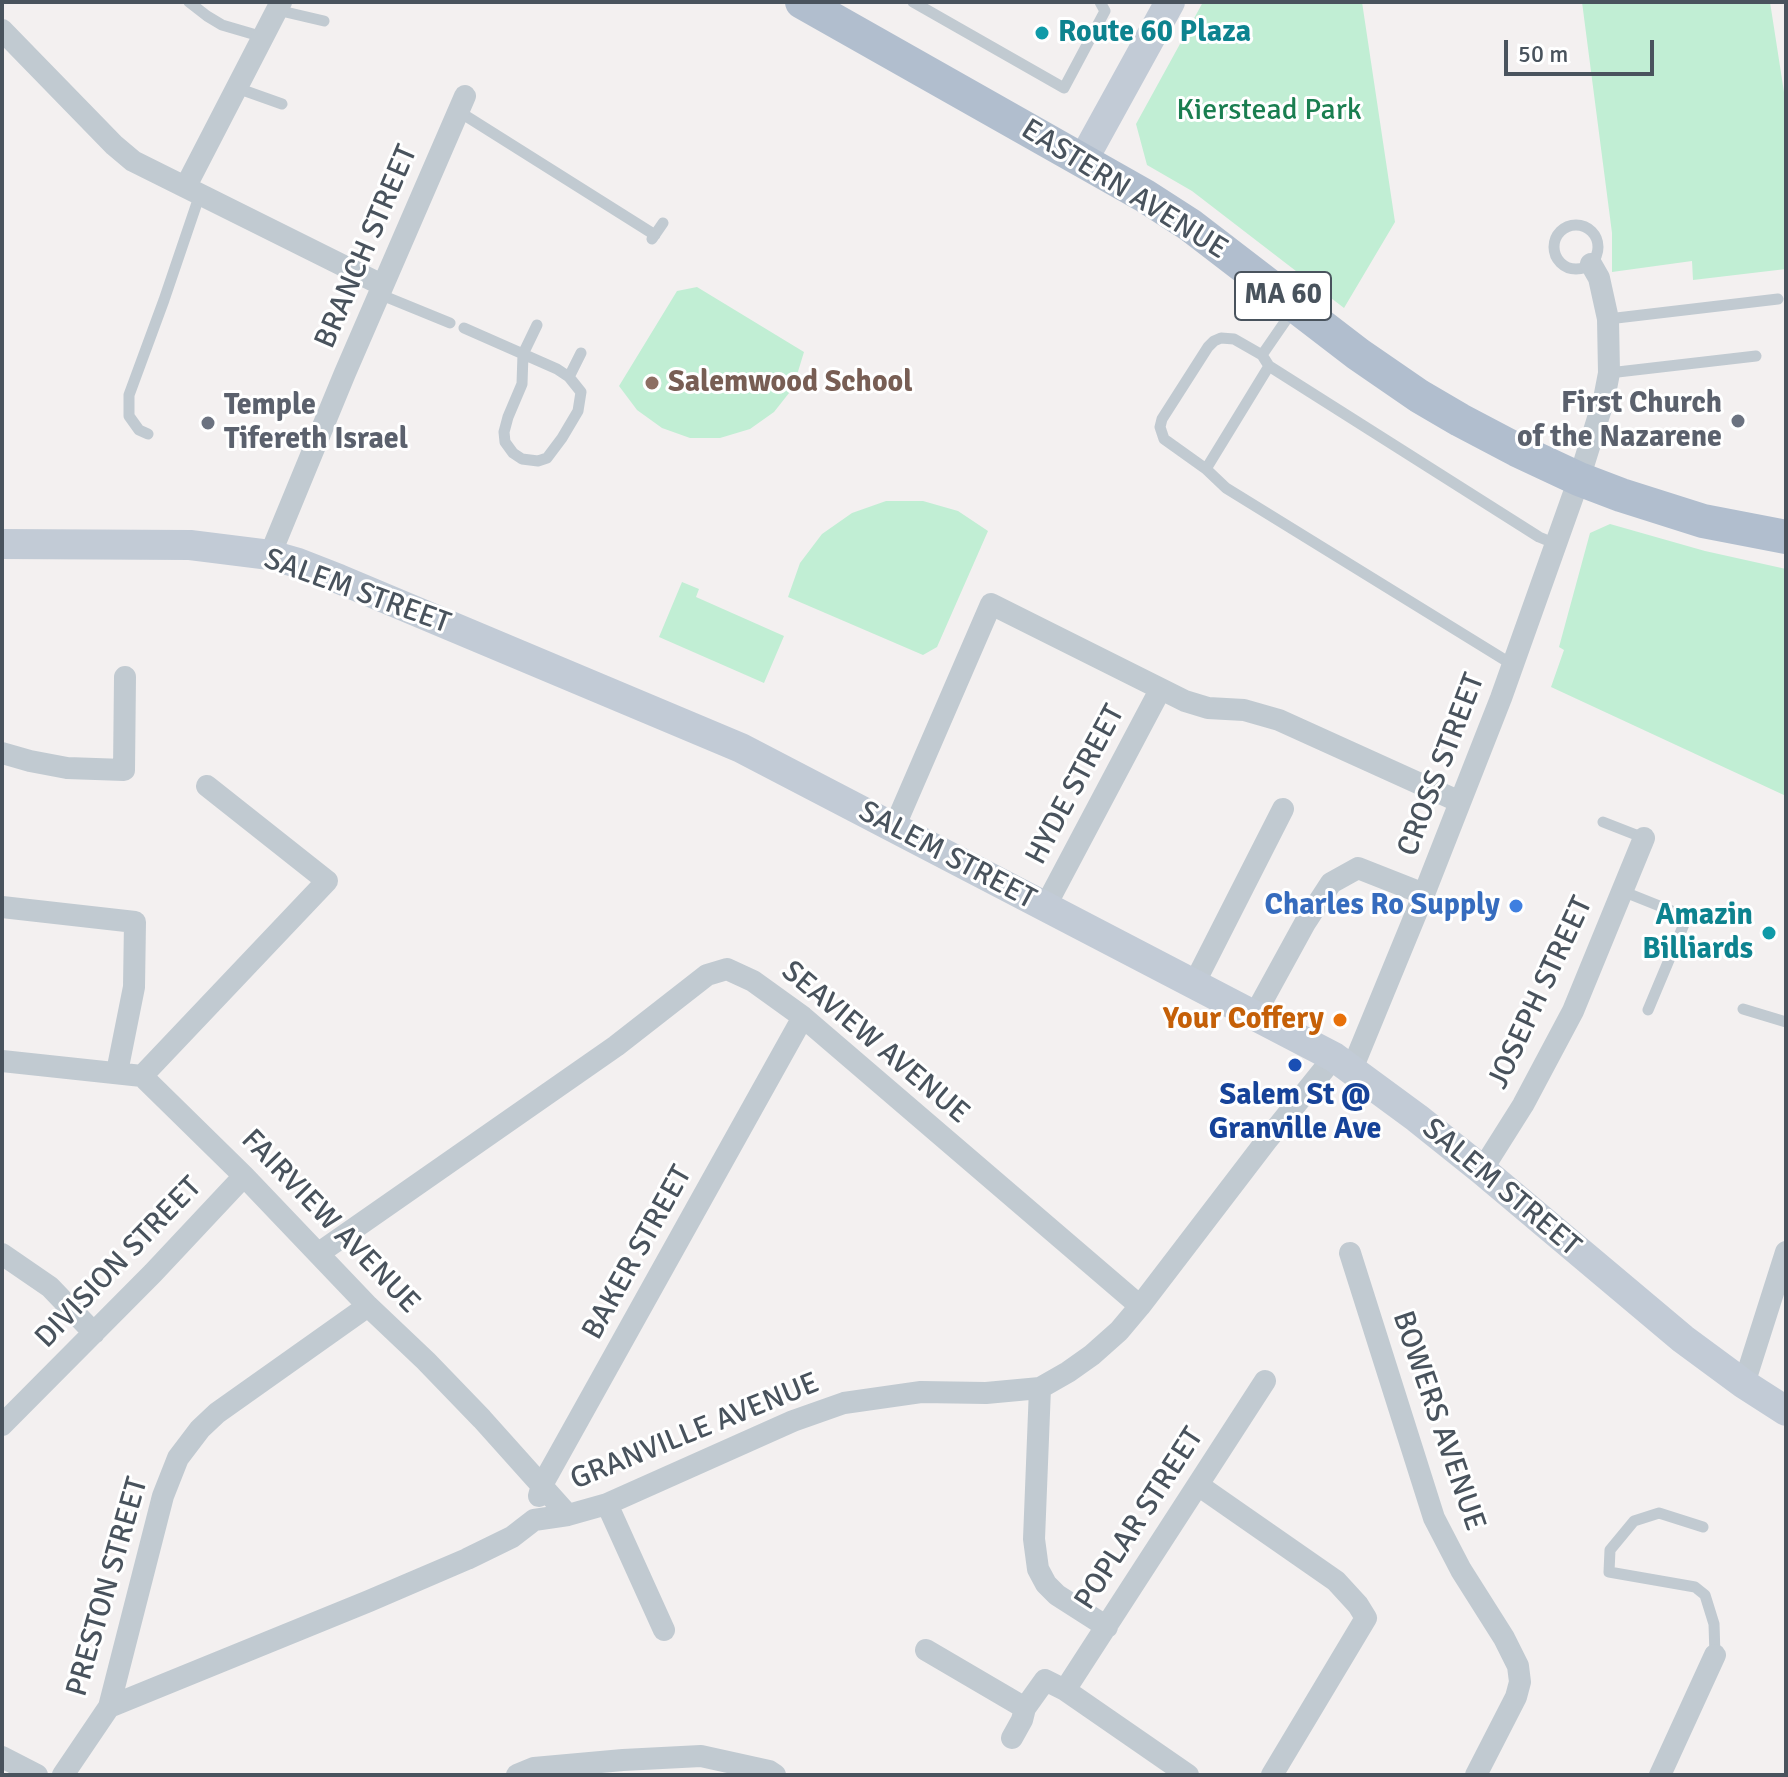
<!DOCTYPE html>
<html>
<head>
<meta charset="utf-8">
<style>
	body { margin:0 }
	#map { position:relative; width:1788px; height:1777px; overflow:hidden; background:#f3f0f0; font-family:Signika,sans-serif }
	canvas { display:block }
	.frame { position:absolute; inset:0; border:4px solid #49535d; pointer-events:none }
	.scale { position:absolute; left:1504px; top:40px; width:150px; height:36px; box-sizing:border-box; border:4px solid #49535d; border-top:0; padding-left:10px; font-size:24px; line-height:28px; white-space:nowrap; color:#49535d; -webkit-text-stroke:6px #fff; paint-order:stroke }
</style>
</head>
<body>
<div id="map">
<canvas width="1788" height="1777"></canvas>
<div class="frame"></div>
<div class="scale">50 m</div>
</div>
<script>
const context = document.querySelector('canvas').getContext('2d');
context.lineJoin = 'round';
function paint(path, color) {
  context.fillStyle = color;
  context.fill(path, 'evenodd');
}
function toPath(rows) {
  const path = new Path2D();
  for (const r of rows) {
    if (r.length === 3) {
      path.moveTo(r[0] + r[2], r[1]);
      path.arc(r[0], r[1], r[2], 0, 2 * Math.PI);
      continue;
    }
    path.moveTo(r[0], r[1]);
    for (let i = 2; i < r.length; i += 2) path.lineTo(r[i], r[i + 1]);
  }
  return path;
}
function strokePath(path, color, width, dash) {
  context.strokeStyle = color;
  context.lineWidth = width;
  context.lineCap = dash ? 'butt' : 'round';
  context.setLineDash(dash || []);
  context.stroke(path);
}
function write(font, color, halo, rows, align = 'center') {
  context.font = font + ' Signika,sans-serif';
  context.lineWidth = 6;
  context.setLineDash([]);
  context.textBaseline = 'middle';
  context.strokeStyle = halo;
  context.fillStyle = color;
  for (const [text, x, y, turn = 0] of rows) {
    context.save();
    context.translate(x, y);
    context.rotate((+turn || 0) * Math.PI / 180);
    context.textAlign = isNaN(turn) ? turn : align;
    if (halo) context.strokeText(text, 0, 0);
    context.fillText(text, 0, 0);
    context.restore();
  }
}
const green = toPath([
	[1203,2,1362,2,1395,222,1344,308,1192,191,1147,165,1136,124],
	[1582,2,1770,2,1786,105,1786,269,1693,280,1692,261,1612,272,1612,233],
	[697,287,804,352,793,388,774,412,750,429,720,438,690,438,662,428,637,410,619,386,677,291],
	[886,501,923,501,958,511,988,531,937,647,923,655,788,597,800,563,822,534,852,513],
	[1610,524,1705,551,1786,569,1786,796,1551,687,1564,650,1559,647,1590,533],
	[682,582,699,589,696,597,784,636,764,683,659,637]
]);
const lane = toPath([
	[189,2,207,16,222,25,263,37],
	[913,2,1064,88,1105,11,1100,2],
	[277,10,324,21],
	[237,88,282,104],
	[458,111,655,235],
	[1576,247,22],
	[652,239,663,223],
	[379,294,450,323],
	[1293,310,1262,355,1269,366,1539,537,1556,544],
	[1608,319,1778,299],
	[464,328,523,354,537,325],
	[523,354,557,369,569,377,581,392,578,411,562,438,547,458,538,461,522,459,513,453,505,442,504,432,508,417,522,384,523,354],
	[1262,355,1234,339,1221,338,1214,341,1208,347,1162,419,1160,427,1164,439,1206,469,1226,488,1513,665],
	[1609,373,1756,356],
	[569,377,581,353],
	[148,434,139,430,129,416,129,395,164,300,200,194],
	[1206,469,1269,366],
	[1603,822,1644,838],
	[1622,891,1687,917,1648,1010],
	[1743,1009,1786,1022],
	[1703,1527,1659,1513,1634,1521,1610,1550,1609,1572,1695,1587,1705,1595,1714,1624,1715,1655]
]);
const street = toPath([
	[2,30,114,145,133,161,382,285],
	[186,186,281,2],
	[270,555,345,373,465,96],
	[2,753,30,761,67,768,124,770,125,677],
	[894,828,991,604,1185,701,1208,708,1244,710,1279,720,1460,802],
	[2,907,135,922,134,987,117,1072],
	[1045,907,1160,690],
	[1194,984,1283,809],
	[1254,1016,1305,923,1331,883,1358,868,1424,894],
	[2,1061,142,1076,244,1176,368,1306,426,1361,482,1419,568,1515],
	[1352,1069,1424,894,1501,698,1579,479,1604,399,1609,373,1608,319,1599,278,1591,264],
	[142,1076,327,881,207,786],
	[1482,1170,1523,1105,1573,1011,1644,838],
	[319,1253,616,1046,707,975,727,969,753,981,803,1017,1140,1306],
	[1350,1253,1434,1518,1461,1570,1504,1638,1518,1666,1520,1682,1516,1697,1476,1775],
	[2,1254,50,1287,94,1333],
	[1744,1384,1786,1252],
	[1040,1388,1034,1539,1038,1569,1046,1584,1057,1595,1107,1627],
	[2,1425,153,1273,244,1176],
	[1198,1485,1336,1581,1358,1605,1366,1618,1272,1775],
	[539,1496,542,1485,803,1017],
	[607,1504,664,1630],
	[926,1650,1025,1708],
	[1065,1690,1265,1381],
	[109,1707,369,1601,467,1559,512,1537,534,1520,568,1515,607,1504,793,1421,844,1403,921,1392,986,1393,1040,1388,1068,1372,1092,1355,1119,1331,1140,1306,1267,1140,1334,1057],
	[1012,1738,1022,1720,1025,1708,1045,1680,1065,1690,1188,1775],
	[2,1757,37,1775],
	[63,1775,109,1707,163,1496,178,1458,200,1429,217,1413,368,1306],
	[517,1775,534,1768,623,1760,701,1756,769,1771,775,1775],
	[1660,1775,1715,1655]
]);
const secondary = toPath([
	[1083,160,1170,2],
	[2,544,190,545,270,555,298,563,339,579,741,748,1334,1057,1417,1118,1482,1170,1683,1339,1744,1384,1786,1411]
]);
const primary = toPath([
	[802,2,1145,196,1190,225,1358,354,1419,396,1460,420,1517,450,1579,479,1621,495,1703,521,1786,537]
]);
const markers = [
	[1042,33,8,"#0f9aa8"],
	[652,383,8,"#8d6e63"],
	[1738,421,8,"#6b7280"],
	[208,423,8,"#6b7280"],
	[1516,906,8,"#3f7fe0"],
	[1769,933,8,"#0f9aa8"],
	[1340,1020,8,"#e8710a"],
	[1295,1065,8,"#1a4fb4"]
];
const shields = [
	[1283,296,96]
];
const shieldNames = [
	["MA 60",1283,296]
];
const cultureNames = [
	["Route 60 Plaza",1058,33],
	["Amazin",1753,916,"right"],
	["Billiards",1753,950,"right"]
];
const parkNames = [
	["Kierstead Park",1269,111]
];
const streetNames = [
	["EASTERN AVENUE",1124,190,32],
	["BRANCH STREET",367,247,-67],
	["SALEM STREET",357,592,20],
	["CROSS STREET",1442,765,-69],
	["HYDE STREET",1076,785,-62],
	["SALEM STREET",947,856,28],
	["JOSEPH STREET",1541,993,-65],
	["SEAVIEW AVENUE",875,1043,40],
	["SALEM STREET",1501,1188,40],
	["FAIRVIEW AVENUE",330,1222,46],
	["BAKER STREET",638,1253,-61],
	["DIVISION STREET",119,1263,-46],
	["BOWERS AVENUE",1438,1421,71],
	["GRANVILLE AVENUE",695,1432,-22],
	["POPLAR STREET",1140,1519,-57],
	["PRESTON STREET",108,1587,-74]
];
const educationNames = [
	["Salemwood School",668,383]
];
const worshipNames = [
	["First Church",1722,404],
	["of the Nazarene",1722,438],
	["Temple",224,406,"left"],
	["Tifereth Israel",224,440,"left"]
];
const shopNames = [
	["Charles Ro Supply",1500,906]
];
const foodNames = [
	["Your Coffery",1324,1020]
];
const transitNames = [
	["Salem St @",1295,1096],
	["Granville Ave",1295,1130]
];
paint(green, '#c1eed4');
strokePath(lane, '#c1cad1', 11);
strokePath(street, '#c1cad1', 22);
strokePath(secondary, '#c2cbd6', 30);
strokePath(primary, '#b1bece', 34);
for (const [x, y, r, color] of markers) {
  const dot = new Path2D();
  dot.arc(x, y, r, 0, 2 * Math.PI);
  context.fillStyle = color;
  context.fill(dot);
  strokePath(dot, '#fff', 3);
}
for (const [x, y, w] of shields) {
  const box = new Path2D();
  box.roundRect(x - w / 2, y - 24, w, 48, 6);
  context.fillStyle = '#fff';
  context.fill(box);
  strokePath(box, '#49535d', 2);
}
write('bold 28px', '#49535d', null, shieldNames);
write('bold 30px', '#0d838f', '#fff', cultureNames, 'left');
write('30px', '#1a7e50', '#fff', parkNames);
write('30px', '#49535d', '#fff', streetNames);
write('bold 30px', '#785e54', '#fff', educationNames, 'left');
write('bold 30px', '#5b616d', '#fff', worshipNames, 'right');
write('bold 30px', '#366cbe', '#fff', shopNames, 'right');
write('bold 30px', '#c56008', '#fff', foodNames, 'right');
write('bold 30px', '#164399', '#fff', transitNames);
</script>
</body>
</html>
